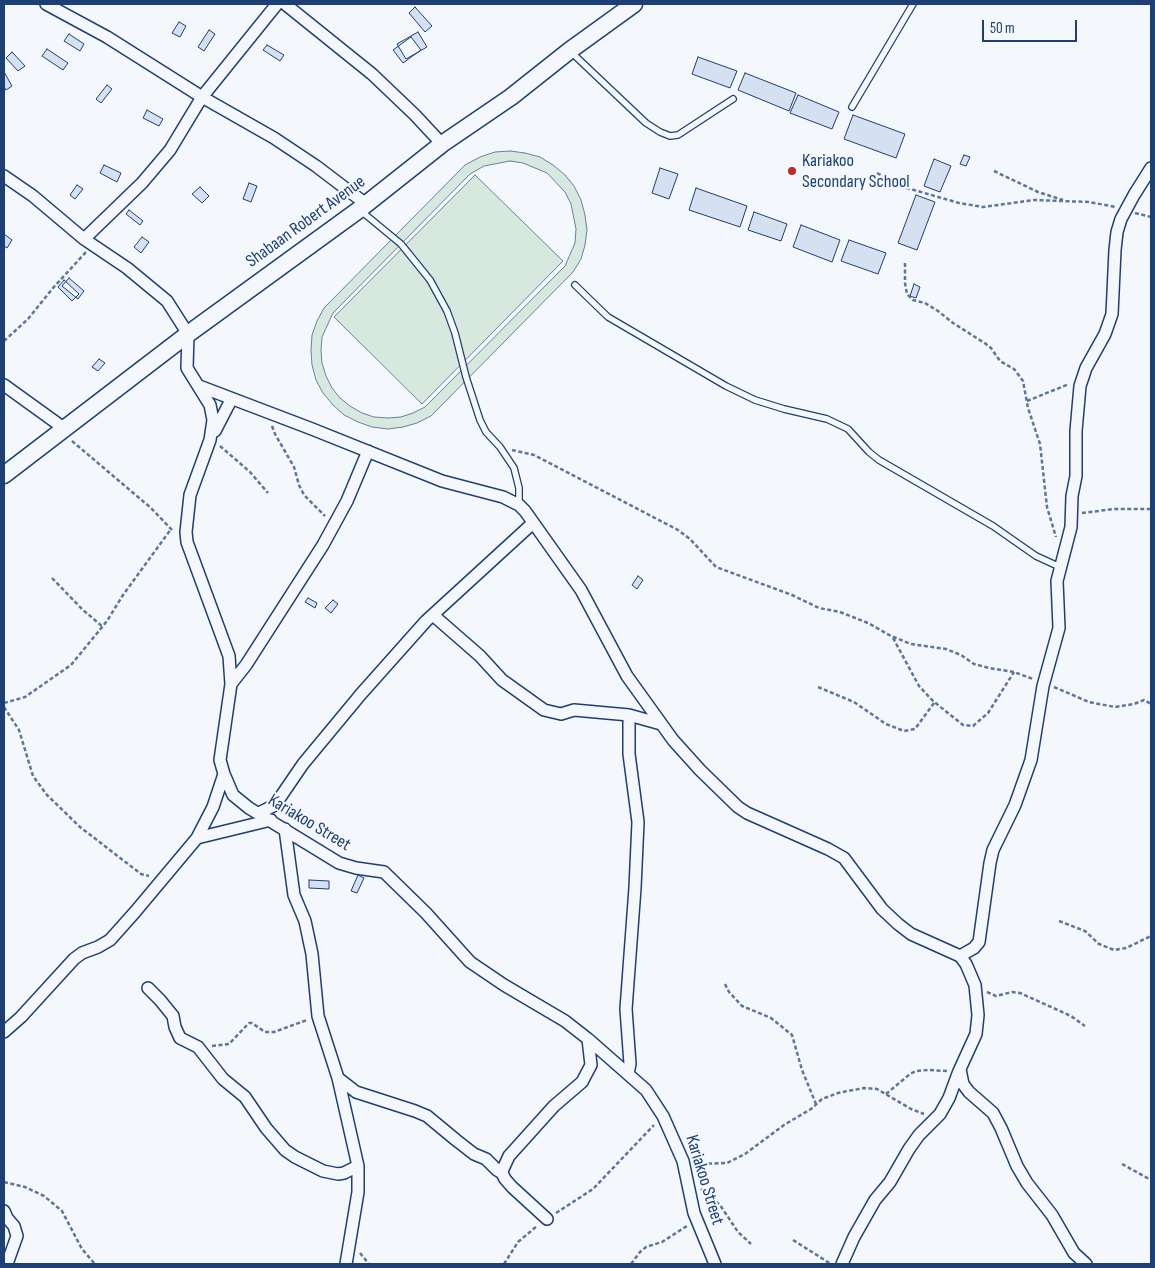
<!DOCTYPE html>
<html>
<head>
<meta charset="utf-8">
<style>
	body { margin:0 }
	#map { position:relative; width:1155px; height:1268px; overflow:hidden; background:#f4f7fb; font-family:"Sofia Sans Condensed",sans-serif }
	canvas { display:block }
	.frame { position:absolute; inset:0; border:5px solid #1d3f73; pointer-events:none }
	.scale { position:absolute; left:982px; top:20px; width:95px; height:22px; box-sizing:border-box; border:2px solid #1d3f73; border-top:0; padding-left:6px; font-size:15px; line-height:18px; white-space:nowrap; color:#1d3f73; -webkit-text-stroke:4px #f4f7fb; paint-order:stroke }
</style>
</head>
<body>
<div id="map">
<canvas width="1155" height="1268"></canvas>
<div class="frame"></div>
<div class="scale">50 m</div>
</div>
<script>
const context = document.querySelector('canvas').getContext('2d');
context.lineJoin = 'round';
function paint(path, color) {
  context.fillStyle = color;
  context.fill(path, 'evenodd');
}
function toPath(rows) {
  const path = new Path2D();
  for (const r of rows) {
    path.moveTo(r[0], r[1]);
    for (let i = 2; i < r.length; i += 2) path.lineTo(r[i], r[i + 1]);
  }
  return path;
}
function strokePath(path, color, width, dash) {
  context.strokeStyle = color;
  context.lineWidth = width;
  context.lineCap = dash ? 'butt' : 'round';
  context.setLineDash(dash || []);
  context.stroke(path);
}
function write(font, color, halo, rows, align = 'center') {
  context.font = font + ' "Sofia Sans Condensed",sans-serif';
  context.lineWidth = 4;
  context.setLineDash([]);
  context.textBaseline = 'middle';
  context.strokeStyle = halo;
  context.fillStyle = color;
  for (const [text, x, y, turn = 0] of rows) {
    context.save();
    context.translate(x, y);
    context.rotate((+turn || 0) * Math.PI / 180);
    context.textAlign = isNaN(turn) ? turn : align;
    if (halo) context.strokeText(text, 0, 0);
    context.fillText(text, 0, 0);
    context.restore();
  }
}
const green = toPath([
	[510,151,525,153,540,157,553,165,565,175,574,186,581,200,585,215,587,230,585,245,581,259,573,272,431,416,417,423,403,427,388,429,372,427,358,422,344,415,333,405,323,393,316,380,312,365,311,350,312,335,317,321,324,308,465,165,480,157,495,152,510,151],
	[510,161,523,163,547,173,565,192,571,204,576,229,575,243,565,266,425,407,413,413,401,417,388,418,374,417,362,413,350,406,340,398,332,388,326,376,322,363,321,350,322,337,333,313,470,174,484,166,510,161],
	[475,175,563,261,422,404,334,317,475,175]
]);
const building = toPath([
	[415,7,432,26,425,32,409,13,415,7],
	[179,22,186,26,180,37,172,33,179,22],
	[209,30,215,34,204,51,198,47,209,30],
	[418,32,427,47,406,59,397,44,418,32],
	[69,34,84,44,80,51,64,41,69,34],
	[411,37,421,50,403,63,393,50,411,37],
	[267,45,284,55,280,61,263,50,267,45],
	[47,49,68,63,63,70,42,56,47,49],
	[12,52,25,66,18,71,6,58,12,52],
	[698,57,737,71,730,88,692,74,698,57],
	[4,72,12,86,6,90,4,87,4,72],
	[745,73,796,93,789,111,738,90,745,73],
	[107,85,112,89,101,103,96,99,107,85],
	[798,95,839,112,832,129,790,113,798,95],
	[147,110,163,119,159,126,143,118,147,110],
	[853,115,905,134,896,158,844,139,853,115],
	[964,155,970,157,966,166,960,164,964,155],
	[934,159,951,166,940,192,924,186,934,159],
	[104,165,121,173,117,182,100,173,104,165],
	[660,168,678,174,669,199,652,193,660,168],
	[249,183,257,186,251,202,243,199,249,183],
	[77,185,83,189,75,199,70,195,77,185],
	[200,187,209,196,202,203,192,194,200,187],
	[696,188,747,206,740,227,689,210,696,188],
	[916,195,935,202,917,250,898,243,916,195],
	[129,210,143,221,140,225,126,214,129,210],
	[754,212,787,224,781,241,748,230,754,212],
	[801,225,840,240,832,262,793,247,801,225],
	[4,234,12,240,7,248,4,246,4,234],
	[142,237,149,242,141,253,134,247,142,237],
	[849,240,886,253,878,274,841,261,849,240],
	[69,278,84,291,78,299,62,286,69,278],
	[64,280,79,294,72,301,58,287,64,280],
	[914,284,920,287,916,298,910,296,914,284],
	[99,359,105,363,98,371,92,367,99,359],
	[638,576,643,580,637,589,632,585,638,576],
	[308,598,317,603,315,608,305,602,308,598],
	[333,600,338,604,331,613,325,608,333,600],
	[358,875,364,878,357,893,351,891,358,875],
	[309,880,329,881,329,889,309,888,309,880]
]);
const path = toPath([
	[994,171,1038,192,1063,200],
	[877,173,907,188,959,203,983,207,1034,200,1089,202,1116,207],
	[1135,213,1151,217],
	[905,263,905,283,907,294,913,300,925,303,938,311,953,323,986,344,991,348,1000,361,1014,369,1023,381,1028,408,1040,444,1047,507,1056,537],
	[4,341,28,319,53,288,86,252],
	[1027,401,1069,384],
	[272,426,275,434,294,467,299,485,304,495,325,516],
	[72,441,151,508,172,530],
	[220,446,250,472,268,493],
	[512,450,534,455,678,530,690,539,716,567,792,595,819,608,840,612,868,623,891,636,911,644,946,649,961,655,974,664,989,668,1014,672,1033,679],
	[1082,513,1114,509,1151,509],
	[52,578,83,610,103,627],
	[893,638,919,686,933,701,963,725,973,726,988,713,1014,672],
	[818,687,854,702,886,724,904,731,915,729,934,703],
	[1054,687,1089,702,1115,707,1134,704,1144,700,1151,704],
	[4,703,25,697,71,665,107,621,123,595,171,529],
	[4,707,19,730,33,776,47,795,80,827,141,874,149,876],
	[1059,921,1085,931,1099,944,1114,950,1126,948,1151,936],
	[725,984,729,992,742,1006,771,1018,792,1035,802,1070,816,1104],
	[987,992,996,996,1012,992,1020,993,1071,1016,1085,1026],
	[212,1046,229,1044,249,1023,252,1023,265,1032,274,1032,307,1020],
	[886,1094,910,1074,916,1071,928,1070,947,1071],
	[695,1164,727,1163,745,1154,784,1125,811,1109,822,1099,838,1093,864,1088,877,1089,911,1109,924,1114],
	[1122,1164,1151,1180],
	[4,1182,25,1187,44,1196,62,1211,82,1249,95,1264],
	[701,1189,720,1205,738,1232,751,1244],
	[556,1213,593,1189,654,1125],
	[793,1240,831,1264],
	[360,1253,369,1264],
	[504,1264,518,1242,537,1226],
	[631,1264,640,1252,646,1247,662,1242,687,1226]
]);
const lane = toPath([
	[571,52,646,123,660,132,670,136,678,135,733,99],
	[852,107,913,4],
	[361,211,401,244,430,280,447,311,455,333,466,377,480,420,486,432,500,447,514,468,519,488,519,505],
	[575,285,608,317,726,386,755,400,784,409,827,419,848,429,869,452,879,460,993,526,1036,556,1060,567]
]);
const street = toPath([
	[46,4,107,37,202,97,274,138,316,166,366,204],
	[285,4,372,74,415,115,442,144],
	[4,176,33,196,84,239,127,268,167,301,188,334,187,368,210,405,213,420,210,440,190,495,186,532,187,542,229,656,231,684,220,760,224,774,233,795,249,808,339,863,356,868,384,872,426,913,470,962,504,985,565,1021,588,1039,646,1090,663,1116,683,1161,694,1213,715,1264],
	[84,239,142,183,170,150,202,97,277,4],
	[4,385,65,429],
	[199,386,312,429,442,481,503,497,519,505,525,511,581,590,627,676,673,740,700,770,738,807,747,813,828,849,844,858,882,909,898,924,911,934,960,956,966,964,975,985,978,1015,976,1034,960,1069,963,1084,969,1092,993,1113,1001,1128,1017,1166,1027,1183,1052,1215,1074,1253,1086,1264],
	[215,431,231,400],
	[433,615,480,656,502,680,544,710,561,714,574,710,629,715,661,724],
	[231,684,246,665,323,545,347,501,368,451],
	[259,813,275,805,303,764,361,694,426,621,533,523],
	[285,829,294,895,305,921,312,954,318,1016,338,1078,358,1166,358,1192,346,1264],
	[197,838,271,820],
	[960,956,974,948,979,942,990,863,993,850,1015,805,1031,760,1043,686,1059,628,1057,581,1071,527,1072,496,1076,476,1076,431,1080,386,1086,368,1105,334,1112,314,1115,250,1117,232,1121,219,1134,195,1151,168],
	[148,988,160,1000,173,1016,175,1027,180,1038,198,1047,223,1079,245,1097,266,1128,285,1150,295,1157,323,1171,338,1174,344,1173,358,1166],
	[4,1032,21,1017,74,959,82,953,98,947,110,940,135,912,197,838,213,807,224,774],
	[628,1074,630,1064,626,1009,635,888,638,822,629,754,629,715],
	[338,1078,356,1092,415,1111,427,1116,456,1140,474,1154,486,1159,497,1170,502,1173],
	[4,1211,7,1218,14,1226,17,1236,7,1264],
	[547,1219,512,1187,505,1179,502,1173,503,1169,509,1156,554,1106,582,1082,591,1065,588,1039],
	[842,1264,854,1237,875,1200,890,1182,909,1149,919,1135,940,1114,949,1098,959,1071]
]);
const secondary = toPath([
	[4,475,188,334,360,209,442,144,511,97,569,51,634,4]
]);
const markers = [
	[792,171,5,"#c62828"]
];
const poiNames = [
	["Kariakoo",802,161],
	["Secondary School",802,182]
];
const streetNames = [
	["Shabaan Robert Avenue",306,222,-36],
	["Kariakoo Street",309,823,31],
	["Kariakoo Street",704,1180,73]
];
paint(green, '#d7e8df');
strokePath(green, '#687fa3', 1);
paint(building, '#d5e0f0');
strokePath(building, '#1d3f73', 1);
strokePath(lane, '#1d3f73', 8);
strokePath(street, '#1d3f73', 14);
strokePath(secondary, '#1d3f73', 19);
strokePath(path, '#5e769c', 2.5, [4, 2.5]);
strokePath(lane, '#f4f7fb', 5.5);
strokePath(street, '#f4f7fb', 11);
strokePath(secondary, '#f4f7fb', 16);
for (const [x, y, r, color] of markers) {
  const dot = new Path2D();
  dot.arc(x, y, r, 0, 2 * Math.PI);
  context.fillStyle = color;
  context.fill(dot);
  strokePath(dot, '#f4f7fb', 2);
}
write('18px', '#1d3f73', '#f4f7fb', poiNames, 'left');
write('18px', '#1d3f73', '#f4f7fb', streetNames);
</script>
</body>
</html>
